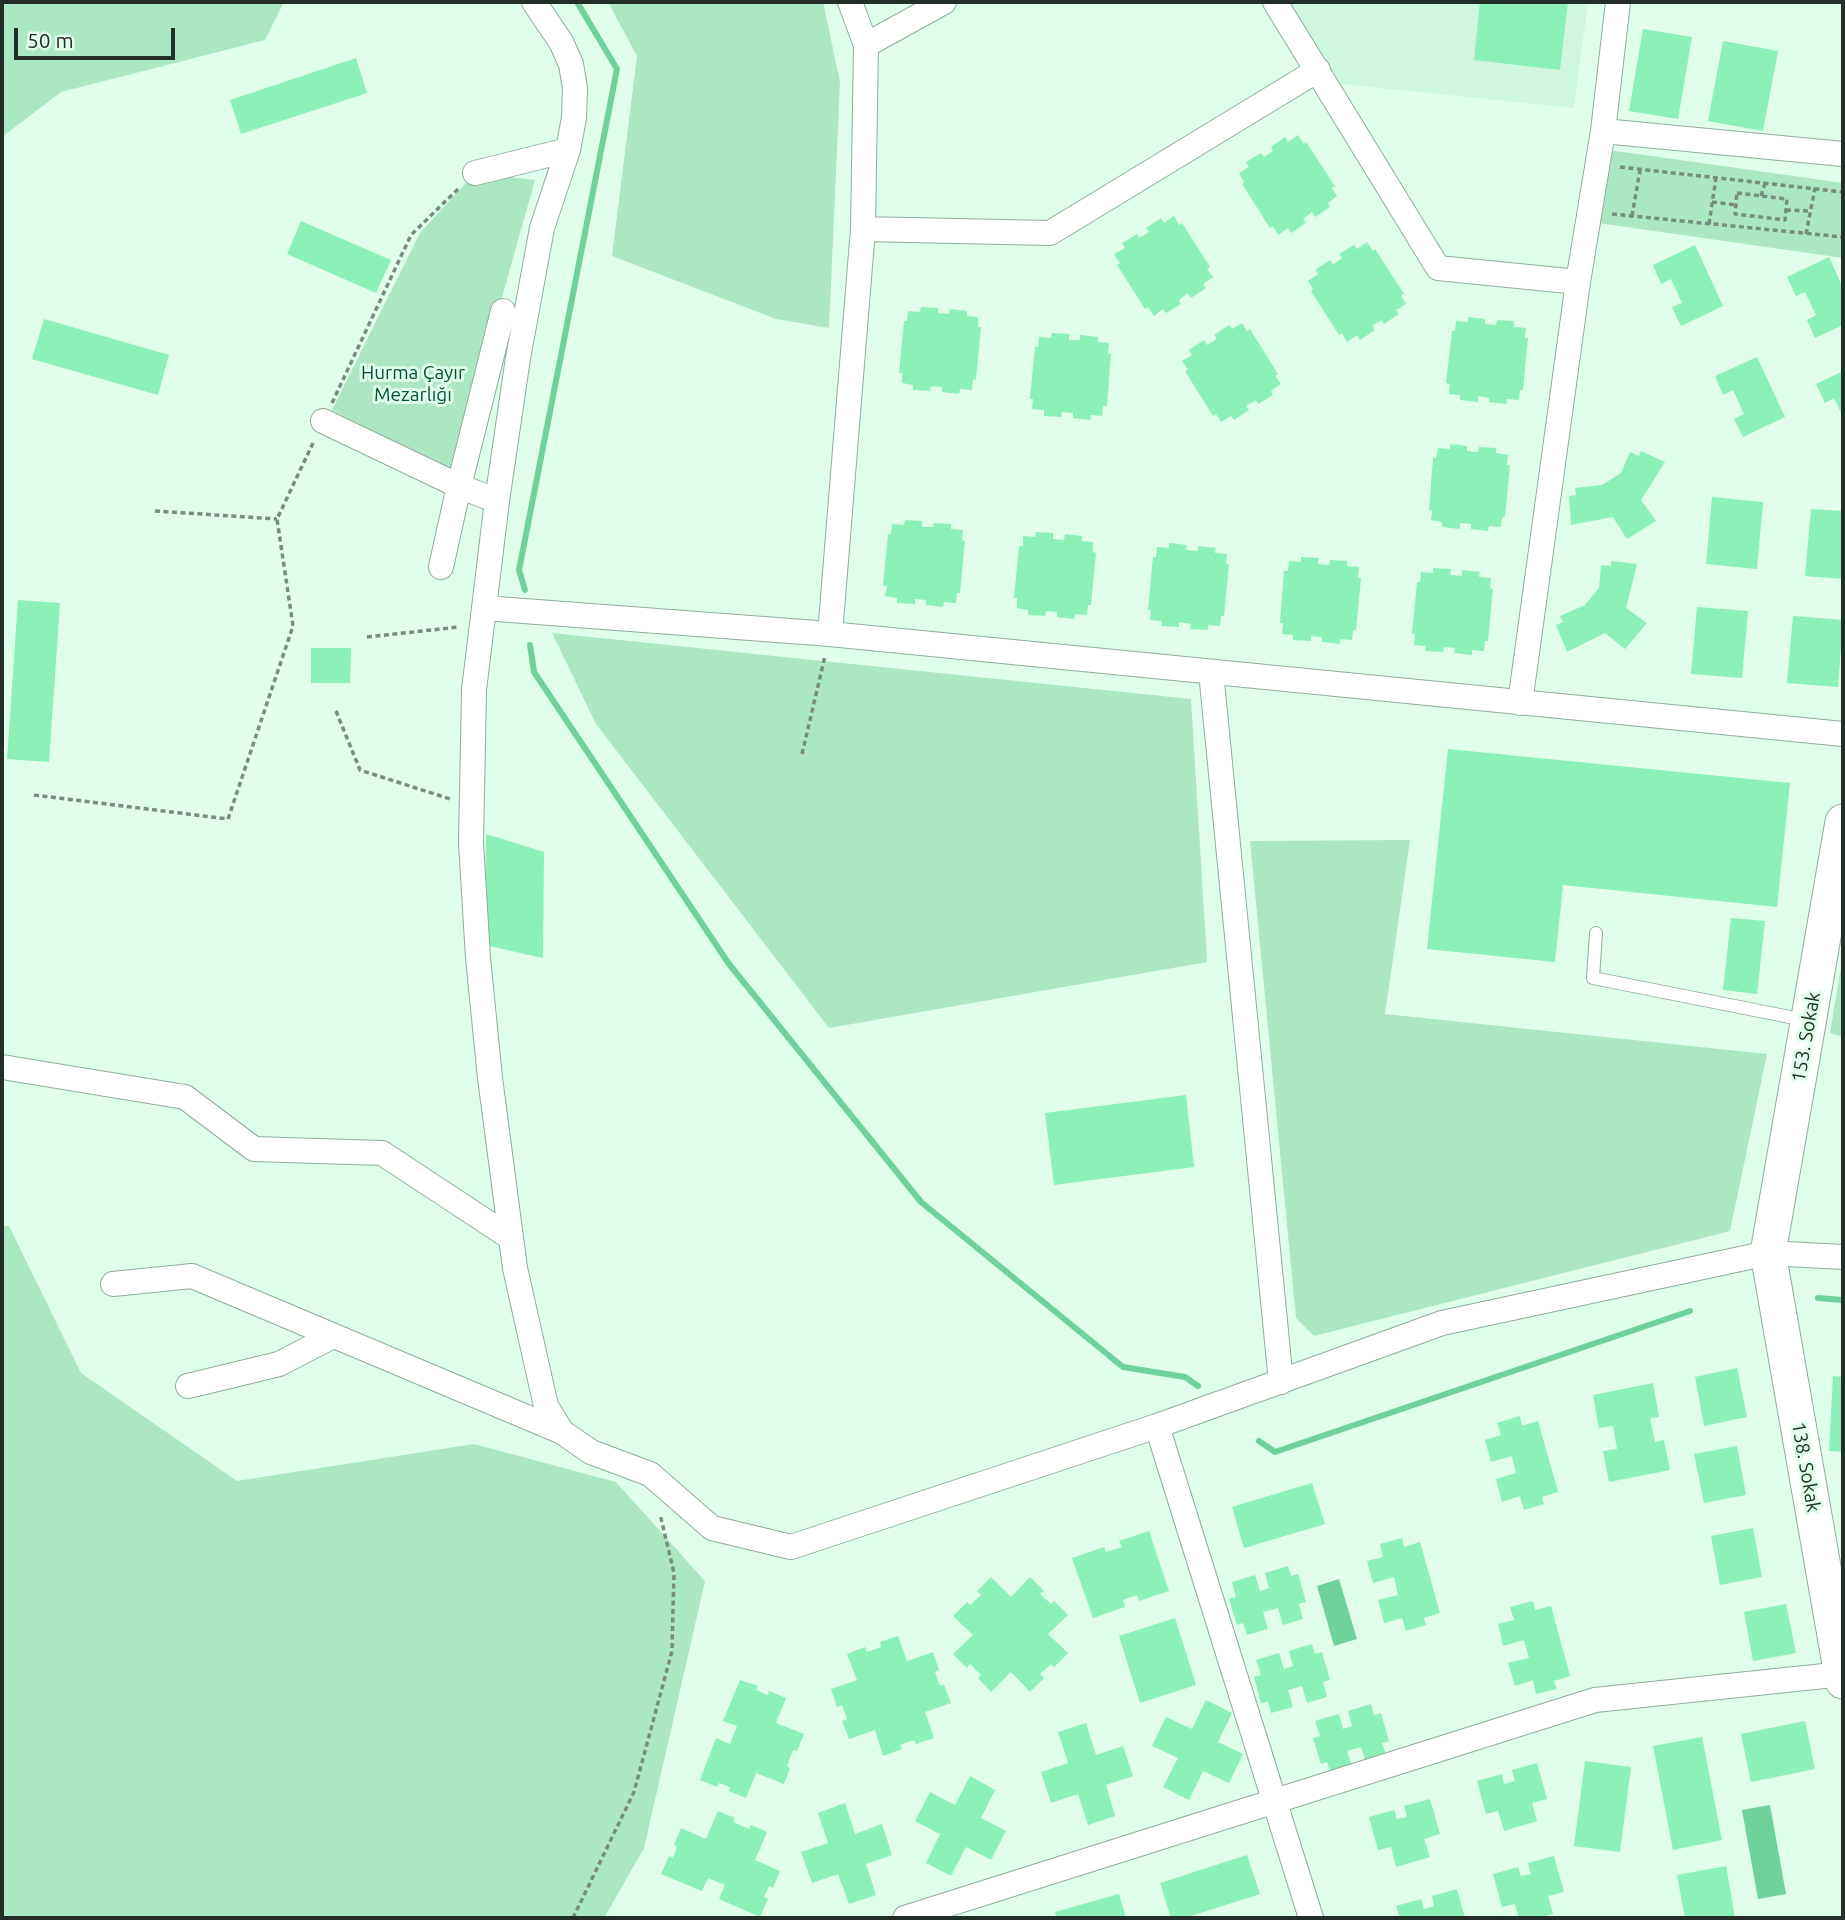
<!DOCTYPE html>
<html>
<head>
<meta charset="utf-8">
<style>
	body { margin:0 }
	#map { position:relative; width:1845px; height:1920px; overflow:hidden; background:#dffeeb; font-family:Ubuntu,sans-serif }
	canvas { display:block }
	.frame { position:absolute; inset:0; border:4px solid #222e27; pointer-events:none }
	.scale { position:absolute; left:14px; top:28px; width:161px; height:32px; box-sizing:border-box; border:4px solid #222e27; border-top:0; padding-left:9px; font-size:21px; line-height:24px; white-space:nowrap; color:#222e27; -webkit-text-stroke:5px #dffeeb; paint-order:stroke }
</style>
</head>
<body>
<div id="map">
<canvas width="1845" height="1920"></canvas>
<div class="frame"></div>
<div class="scale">50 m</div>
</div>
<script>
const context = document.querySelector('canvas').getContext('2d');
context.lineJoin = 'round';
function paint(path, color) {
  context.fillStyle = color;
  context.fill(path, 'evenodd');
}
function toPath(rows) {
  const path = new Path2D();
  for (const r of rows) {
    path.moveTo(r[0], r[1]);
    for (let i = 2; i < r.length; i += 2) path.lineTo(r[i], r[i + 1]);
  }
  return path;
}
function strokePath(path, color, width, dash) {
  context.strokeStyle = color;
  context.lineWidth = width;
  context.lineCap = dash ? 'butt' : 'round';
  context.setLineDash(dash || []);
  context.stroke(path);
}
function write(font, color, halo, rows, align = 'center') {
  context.font = font + ' Ubuntu,sans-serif';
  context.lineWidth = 6;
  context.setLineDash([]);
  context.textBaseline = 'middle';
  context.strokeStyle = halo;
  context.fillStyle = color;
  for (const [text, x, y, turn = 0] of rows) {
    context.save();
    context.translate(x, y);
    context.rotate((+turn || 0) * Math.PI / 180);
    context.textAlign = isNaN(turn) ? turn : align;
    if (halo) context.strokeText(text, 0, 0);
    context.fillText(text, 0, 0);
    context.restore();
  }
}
const built = toPath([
	[1283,2,1588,2,1574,108,1332,83]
]);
const green = toPath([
	[2,2,284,2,265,40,61,92,2,137],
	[608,2,823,2,840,82,829,328,776,319,612,256,637,56],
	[1609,150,1843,183,1843,258,1598,223],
	[475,173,535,180,452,475,332,410,420,233],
	[552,633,1191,699,1207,962,829,1028,596,724],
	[1410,840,1385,1014,1767,1054,1730,1231,1314,1336,1296,1318,1250,841],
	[1843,956,1843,1037,1830,1033],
	[2,1226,9,1226,81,1373,237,1481,474,1444,616,1482,705,1581,644,1848,604,1918,2,1918]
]);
const water = toPath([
	[1339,1579,1357,1639,1334,1646,1317,1586],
	[1770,1805,1786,1894,1758,1899,1742,1810]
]);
const stream = toPath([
	[525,590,519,570,617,69,577,2],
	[530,645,534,672,729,964,921,1202,1123,1367,1185,1377,1198,1386],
	[1818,1298,1843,1300],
	[1259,1441,1275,1452,1690,1311]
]);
const building = toPath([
	[1480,2,1568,2,1560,70,1474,60],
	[1643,29,1692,37,1678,119,1629,111],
	[1723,41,1778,51,1763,131,1708,121],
	[356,58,367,93,241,134,230,100],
	[1298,135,1304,144,1306,142,1335,186,1332,188,1337,196,1328,203,1330,207,1315,217,1312,212,1303,219,1306,223,1291,233,1288,228,1278,235,1273,226,1270,228,1242,184,1244,182,1239,173,1249,167,1246,162,1261,153,1264,157,1273,151,1271,147,1285,137,1288,142],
	[1174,216,1179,225,1182,223,1210,267,1207,269,1213,277,1203,284,1206,288,1191,298,1188,293,1179,300,1181,304,1166,313,1163,309,1154,316,1148,307,1145,309,1117,265,1120,263,1114,254,1125,248,1122,243,1137,234,1139,238,1149,232,1146,228,1161,218,1164,223],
	[301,221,391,260,376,293,287,254],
	[1367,242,1373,251,1375,249,1404,294,1401,295,1406,304,1396,310,1399,314,1384,324,1381,320,1372,326,1375,330,1360,340,1357,335,1347,342,1342,333,1339,335,1311,291,1313,289,1308,281,1318,274,1315,270,1330,260,1333,265,1342,258,1339,254,1354,245,1357,249],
	[1695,245,1723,306,1681,326,1672,307,1682,303,1671,279,1661,284,1653,265],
	[1829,257,1843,288,1843,325,1815,338,1807,320,1816,315,1805,292,1796,296,1787,277],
	[921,307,938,308,938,313,949,314,950,309,967,311,967,316,978,317,978,327,981,327,976,380,973,379,972,390,960,389,959,394,942,392,942,387,931,386,930,391,913,390,913,385,902,383,902,373,899,373,904,321,907,321,908,311,920,312],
	[1468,317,1485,319,1485,324,1496,325,1497,320,1514,321,1514,327,1526,328,1525,338,1528,338,1523,390,1520,390,1519,400,1507,399,1506,404,1489,402,1489,398,1478,396,1478,402,1460,400,1460,395,1449,394,1450,384,1446,383,1452,331,1455,331,1456,321,1468,322],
	[44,319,169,355,158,395,32,359],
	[1242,323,1247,331,1250,329,1278,374,1275,376,1281,384,1271,391,1273,395,1258,404,1256,400,1246,406,1249,410,1234,420,1231,416,1221,422,1216,414,1213,416,1185,371,1188,370,1182,361,1192,355,1189,350,1204,340,1207,345,1217,339,1214,335,1229,325,1232,329],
	[1052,333,1069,334,1069,340,1080,340,1080,335,1098,337,1098,342,1109,343,1108,353,1111,354,1107,406,1103,406,1102,416,1091,415,1090,420,1073,418,1073,413,1062,412,1061,417,1044,416,1044,410,1032,409,1033,399,1030,399,1035,347,1038,347,1039,337,1051,338],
	[1757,357,1785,417,1743,437,1734,419,1744,414,1733,390,1723,395,1715,376],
	[1843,371,1843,417,1834,398,1825,403,1816,384],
	[1450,444,1467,446,1467,451,1478,452,1479,447,1496,448,1496,453,1508,455,1507,465,1510,465,1505,517,1502,517,1501,527,1489,526,1488,531,1471,529,1471,524,1460,523,1460,529,1442,527,1442,522,1431,520,1432,511,1429,510,1433,458,1436,458,1438,448,1450,449],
	[1641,451,1665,462,1641,500,1656,521,1627,539,1613,517,1571,525,1569,496,1576,495,1575,488,1602,485,1621,473,1630,452,1639,456],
	[1712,497,1763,502,1757,569,1706,564],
	[1811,509,1843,511,1843,579,1805,576],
	[905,520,922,521,922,527,933,527,934,523,951,524,951,529,963,530,962,540,965,541,960,593,957,593,956,603,944,602,943,607,926,605,926,600,915,599,915,604,897,603,897,598,885,596,887,586,883,586,888,534,891,534,892,524,904,525],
	[1036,532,1053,533,1053,539,1064,540,1065,534,1082,536,1082,541,1093,542,1093,552,1096,553,1091,605,1088,605,1087,615,1075,614,1074,619,1057,617,1057,612,1046,611,1045,616,1028,615,1028,610,1017,608,1017,598,1014,598,1019,546,1023,546,1023,536,1035,537],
	[1169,543,1187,545,1186,550,1198,551,1198,546,1216,548,1215,553,1227,554,1226,564,1229,564,1224,616,1221,616,1220,626,1208,625,1208,630,1190,629,1191,624,1179,622,1179,627,1161,626,1162,621,1150,620,1151,610,1148,610,1153,557,1156,557,1157,547,1169,548],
	[1301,557,1319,558,1318,564,1329,565,1330,560,1347,561,1347,566,1359,567,1358,578,1361,578,1356,630,1353,630,1352,640,1340,639,1340,644,1322,642,1322,637,1311,636,1311,641,1293,640,1293,635,1282,634,1283,623,1280,623,1284,571,1288,571,1289,561,1301,562],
	[1611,561,1637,564,1626,608,1647,623,1625,649,1605,633,1567,652,1556,625,1563,622,1560,616,1585,605,1599,588,1601,565,1611,566],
	[1433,568,1451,569,1450,575,1462,576,1462,570,1480,572,1479,577,1491,578,1490,588,1493,589,1488,641,1485,641,1484,651,1472,650,1472,655,1454,653,1455,648,1444,647,1443,652,1425,651,1426,646,1414,645,1415,634,1412,634,1417,582,1420,582,1421,572,1433,573],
	[18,600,60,603,49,762,7,759],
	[1697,607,1748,611,1742,678,1691,674],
	[1793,616,1843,620,1838,687,1787,683],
	[311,648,351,648,350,683,311,683],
	[1448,749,1790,783,1777,907,1563,885,1555,962,1427,949],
	[486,834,544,852,543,958,485,945],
	[1731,918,1765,921,1757,994,1723,990],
	[1186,1095,1194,1167,1054,1185,1045,1113],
	[1737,1368,1747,1417,1704,1426,1695,1377],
	[1833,1376,1843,1377,1843,1452,1829,1451],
	[1653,1383,1659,1417,1650,1418,1655,1442,1664,1440,1670,1470,1609,1482,1603,1451,1617,1449,1613,1426,1599,1428,1593,1395],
	[1520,1416,1522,1426,1538,1421,1558,1492,1542,1497,1544,1504,1524,1510,1520,1496,1502,1502,1496,1479,1516,1473,1512,1456,1491,1462,1485,1440,1501,1435,1497,1423],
	[1737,1446,1746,1495,1704,1503,1694,1454],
	[1312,1483,1325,1524,1244,1548,1232,1507],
	[1753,1528,1762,1577,1720,1585,1711,1536],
	[1149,1531,1169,1591,1139,1601,1137,1595,1123,1600,1125,1607,1093,1618,1072,1558,1104,1547,1106,1552,1122,1547,1119,1541],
	[1402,1538,1404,1547,1420,1542,1440,1613,1424,1618,1426,1625,1406,1631,1402,1618,1384,1623,1378,1600,1398,1595,1394,1577,1373,1583,1367,1561,1383,1557,1380,1544],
	[1288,1566,1291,1576,1298,1574,1306,1602,1299,1604,1303,1619,1283,1625,1278,1608,1263,1612,1268,1629,1247,1635,1243,1623,1237,1625,1229,1599,1236,1597,1232,1582,1255,1575,1260,1591,1269,1588,1265,1573],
	[991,1577,1011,1597,1030,1577,1044,1591,1040,1594,1051,1604,1054,1601,1068,1615,1048,1634,1068,1653,1054,1667,1051,1664,1040,1674,1044,1678,1030,1692,1011,1672,991,1692,978,1678,981,1675,970,1664,967,1668,953,1654,973,1635,953,1616,967,1602,970,1605,981,1595,977,1591],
	[1533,1601,1535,1610,1551,1606,1570,1676,1554,1681,1557,1689,1536,1694,1533,1680,1515,1686,1508,1663,1529,1658,1524,1640,1503,1646,1498,1624,1514,1620,1510,1607],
	[1786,1604,1796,1653,1753,1661,1744,1612],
	[1175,1618,1196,1685,1140,1703,1119,1636],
	[898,1636,907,1661,933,1652,939,1670,935,1672,940,1686,944,1685,951,1703,925,1712,934,1738,916,1744,914,1740,900,1745,902,1749,883,1756,875,1730,849,1739,842,1721,847,1719,842,1705,837,1707,831,1689,857,1680,847,1654,865,1647,867,1652,881,1647,880,1642],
	[1312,1644,1315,1654,1322,1652,1330,1680,1323,1682,1327,1697,1307,1703,1302,1686,1288,1690,1293,1707,1271,1713,1268,1702,1261,1703,1254,1677,1261,1675,1256,1660,1279,1653,1284,1669,1293,1666,1289,1651],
	[740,1680,758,1686,756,1690,768,1695,769,1691,786,1698,776,1723,804,1734,797,1751,793,1750,787,1766,790,1768,784,1784,756,1773,746,1798,729,1791,730,1787,719,1783,717,1787,700,1780,716,1738,730,1744,737,1726,723,1721],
	[1206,1700,1232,1713,1218,1742,1243,1754,1229,1783,1203,1771,1189,1800,1163,1787,1178,1758,1152,1746,1166,1717,1192,1729],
	[1371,1704,1374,1715,1381,1713,1389,1741,1382,1743,1387,1757,1366,1763,1361,1747,1347,1751,1352,1767,1331,1774,1327,1762,1321,1764,1313,1738,1320,1736,1315,1721,1339,1714,1343,1729,1352,1726,1348,1711],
	[1805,1721,1815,1769,1751,1782,1741,1734],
	[1086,1723,1096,1755,1123,1746,1133,1776,1106,1785,1115,1816,1088,1825,1078,1794,1051,1803,1041,1772,1068,1763,1058,1732],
	[1702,1737,1722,1840,1673,1850,1653,1746],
	[1585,1761,1631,1767,1620,1852,1574,1846],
	[1537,1763,1547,1799,1532,1803,1537,1821,1504,1831,1498,1811,1486,1814,1477,1781,1502,1774,1504,1784,1515,1781,1512,1770],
	[970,1776,995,1790,981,1818,1006,1831,991,1860,966,1847,951,1876,926,1863,940,1834,915,1821,930,1792,955,1805],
	[1430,1799,1440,1834,1424,1839,1430,1857,1396,1867,1391,1847,1378,1850,1369,1817,1394,1810,1397,1819,1407,1817,1404,1806],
	[845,1803,855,1834,882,1824,892,1855,866,1864,876,1895,849,1904,838,1874,812,1883,801,1852,828,1843,818,1813],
	[718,1811,735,1818,733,1822,749,1829,751,1825,767,1832,755,1860,780,1871,773,1888,769,1886,764,1897,768,1899,760,1917,719,1899,725,1885,708,1878,702,1891,661,1874,669,1856,673,1858,677,1847,674,1845,681,1828,706,1839],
	[1247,1855,1260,1894,1185,1918,1171,1918,1160,1883],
	[1554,1856,1564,1892,1548,1896,1553,1914,1539,1918,1519,1918,1515,1904,1502,1907,1493,1874,1518,1867,1521,1876,1531,1874,1528,1863],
	[1726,1866,1735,1918,1685,1918,1677,1875],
	[1457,1889,1465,1918,1400,1918,1396,1906,1421,1899,1424,1909,1434,1906,1432,1896],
	[1119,1894,1126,1918,1057,1918,1055,1912]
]);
const path = toPath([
	[1620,167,1843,192],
	[1737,193,1787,199,1785,220,1735,214,1737,193],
	[1761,196,1765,183],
	[1712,202,1736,205],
	[1786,210,1810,211],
	[1612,214,1843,237],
	[1632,216,1640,170],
	[1709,224,1716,178],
	[1806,234,1815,188],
	[332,403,411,235,458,189],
	[155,511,277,519],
	[367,637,459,627],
	[336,711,360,770,450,799],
	[802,754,825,656],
	[34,795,228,819,293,626,277,519,314,441],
	[573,1918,634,1792,672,1651,674,1573,660,1514]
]);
const lane = toPath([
	[1596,933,1593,978,1805,1020]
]);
const street = toPath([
	[534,2,561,42,571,64,575,88,574,118,568,150,542,228,518,358,497,501,474,690,471,843,478,958,490,1078,515,1268,546,1406,562,1432,591,1452,650,1474,712,1528,791,1547,1157,1426,1442,1323,1768,1253,1843,1257],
	[850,2,866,45,944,2],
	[1275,2,1438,268,1578,282],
	[1603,131,1843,154],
	[475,173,568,150],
	[863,229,1050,233,1318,70],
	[323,421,459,486,441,567],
	[497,501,459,486,503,311],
	[484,608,830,634,1843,734],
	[830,634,863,229,866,45],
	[1211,672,1281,1382],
	[1520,703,1578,282,1603,131,1618,2],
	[2,1067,185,1097,254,1149,382,1153,511,1238],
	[113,1284,192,1276,562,1432],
	[188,1386,279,1364,333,1336],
	[1157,1426,1311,1918],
	[905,1918,1595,1700,1843,1674]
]);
const secondary = toPath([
	[1843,822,1768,1253,1843,1681]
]);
const parkNames = [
	["Hurma Çayır",413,373],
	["Mezarlığı",413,395]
];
const streetNames = [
	["153. Sokak",1806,1037,-80],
	["138. Sokak",1806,1467,80]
];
paint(built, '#cff6de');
paint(green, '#ace7c4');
paint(water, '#6fd29d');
strokePath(stream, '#6fd29d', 6);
paint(building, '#8cf0b9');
strokePath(lane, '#8fad9b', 14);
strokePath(street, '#8fad9b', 26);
strokePath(secondary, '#8fad9b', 37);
strokePath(path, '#778c7f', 3.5, [5, 3.5]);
strokePath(lane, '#fff', 12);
strokePath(street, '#fff', 24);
strokePath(secondary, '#fff', 35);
write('19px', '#005332', '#dffeeb', parkNames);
write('19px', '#222e27', '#dffeeb', streetNames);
</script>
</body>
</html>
